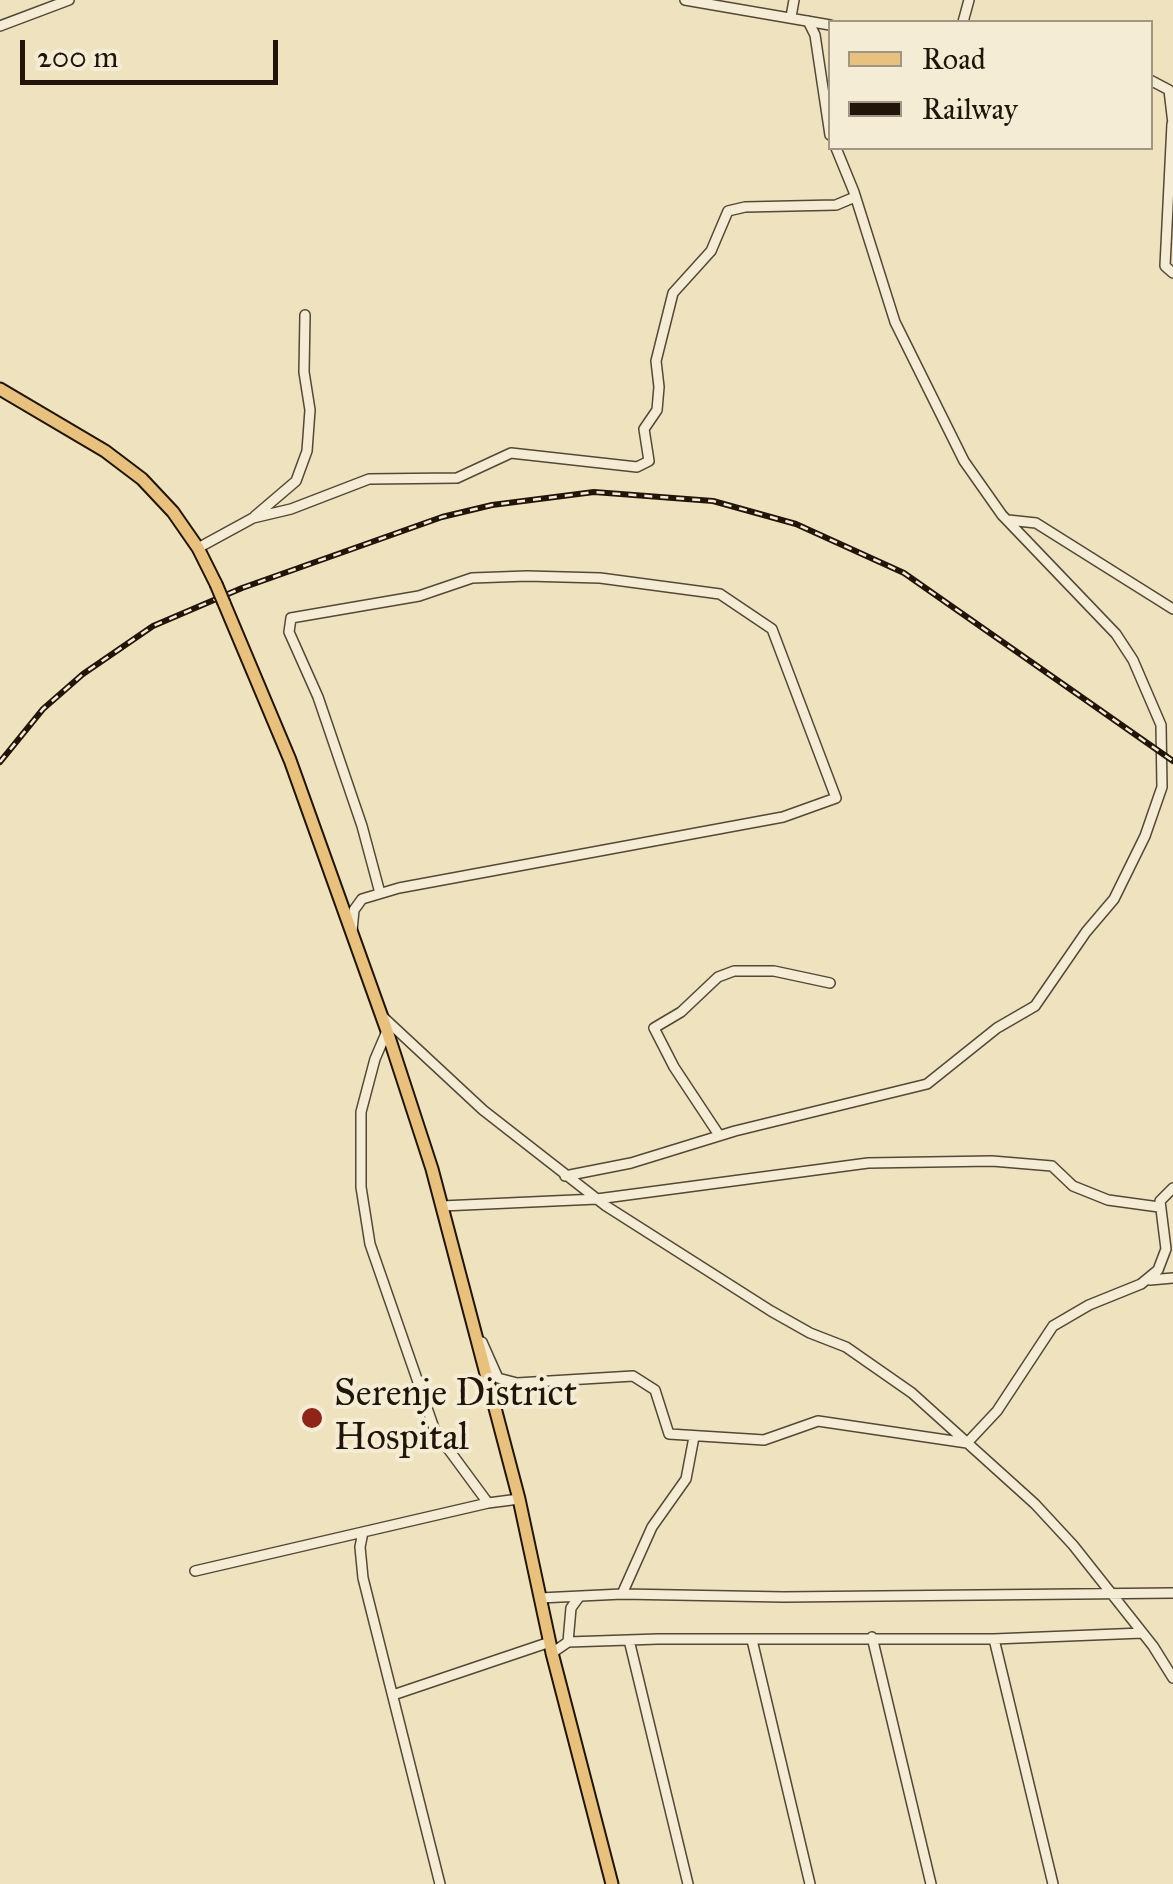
<!DOCTYPE html>
<html>
<head>
<meta charset="utf-8">
<style>
	body { margin:0 }
	#map { position:relative; width:1173px; height:1884px; overflow:hidden; background:#efe2be; font-family:"IM FELL Great Primer",serif }
	canvas { display:block }
	.legend { position:absolute; left:828px; top:20px; width:325px; height:130px; box-sizing:border-box; background:#f5ecd5; border:2px solid #a09683; margin:0; padding:12px 18px; list-style:none; font-size:30px; color:#211408 }
	.legend li { display:flex; align-items:center; gap:20px; height:50px }
	.legend b { width:50px; border:2px solid #a09683 }
	.scale { position:absolute; left:20px; top:40px; width:258px; height:45px; box-sizing:border-box; border:5px solid #211408; border-top:0; padding-left:12px; font-size:30px; line-height:35px; white-space:nowrap; color:#211408; -webkit-text-stroke:8px #f5ecd5; paint-order:stroke }
</style>
</head>
<body>
<div id="map">
<canvas width="1173" height="1884"></canvas>
<ul class="legend">
<li><b style="height:12px;background:#e8c17f"></b>Road</li>
<li><b style="height:12px;background:#211408"></b>Railway</li>
</ul>
<div class="scale">200 m</div>
</div>
<script>
const context = document.querySelector('canvas').getContext('2d');
context.lineJoin = 'round';
function toPath(rows) {
  const path = new Path2D();
  for (const r of rows) {
    path.moveTo(r[0], r[1]);
    for (let i = 2; i < r.length; i += 2) path.lineTo(r[i], r[i + 1]);
  }
  return path;
}
function strokePath(path, color, width, dash) {
  context.strokeStyle = color;
  context.lineWidth = width;
  context.lineCap = dash ? 'butt' : 'round';
  context.setLineDash(dash || []);
  context.stroke(path);
}
function write(font, color, halo, rows, align = 'center') {
  context.font = font + ' "IM FELL Great Primer",serif';
  context.lineWidth = 8;
  context.setLineDash([]);
  context.textBaseline = 'middle';
  context.strokeStyle = halo;
  context.fillStyle = color;
  for (const [text, x, y, turn = 0] of rows) {
    context.save();
    context.translate(x, y);
    context.rotate((+turn || 0) * Math.PI / 180);
    context.textAlign = isNaN(turn) ? turn : align;
    if (halo) context.strokeText(text, 0, 0);
    context.fillText(text, 0, 0);
    context.restore();
  }
}
const minor = toPath([
	[685,0,830,25],
	[791,17,794,0],
	[808,21,815,35,830,135],
	[963,22,969,0],
	[0,26,69,0],
	[1150,80,1169,90,1173,124],
	[1172,124,1165,266,1173,273],
	[255,516,296,481,307,451,310,410,304,372,305,315],
	[1008,520,1036,523,1173,609],
	[198,548,253,518,291,509,369,479,457,478,511,453,637,467,649,461,644,429,657,410,659,387,656,361,673,293,711,251,728,211,745,207,836,205,855,197],
	[352,931,354,910,362,899,399,888,783,817,836,798,772,629,720,594,600,578,527,576,472,578,419,596,291,618,289,632,318,697,362,826,380,893],
	[383,1017,483,1110,606,1206,771,1311,810,1333,846,1347,912,1393,1035,1504,1073,1545,1153,1646,1173,1678],
	[387,1031,375,1059,361,1112,361,1187,370,1244,435,1431,488,1503],
	[719,1135,674,1067,654,1028,681,1012,718,977,734,971,774,971,830,983],
	[565,1176,631,1163,735,1131,927,1084,997,1028,1035,1006,1086,932,1114,899,1145,836,1162,787,1161,725,1133,660,1116,634,1002,515,964,461,895,322,854,192,836,148],
	[442,1206,597,1199,868,1163,992,1161,1052,1166,1073,1186,1108,1200,1159,1207],
	[1150,1280,1173,1278],
	[482,1342,498,1378,517,1383,633,1376,655,1390,669,1434,764,1440,818,1421,967,1443,997,1411,1053,1326,1089,1305,1141,1284,1158,1270,1166,1249,1160,1201,1173,1188],
	[363,1532,360,1547,363,1578,440,1884],
	[195,1571,488,1503,519,1499],
	[622,1594,652,1527,686,1479,694,1437],
	[540,1598,622,1594,784,1597,1173,1593],
	[872,1637,931,1884],
	[994,1639,1053,1884],
	[629,1640,688,1884],
	[752,1640,810,1884],
	[568,1642,571,1608,579,1597],
	[552,1653,568,1642,658,1639,994,1639,1142,1633],
	[393,1695,550,1642]
]);
const major = toPath([
	[0,389,105,451,142,479,173,512,198,548,216,584],
	[224,603,290,760,387,1031,432,1169,519,1499,552,1653,612,1884]
]);
const rail = toPath([
	[0,762,43,709,83,674,153,626,242,588,442,517,492,505,594,492,713,501,796,524,904,573,1173,761]
]);
const majorBridge = toPath([
	[216,584,224,603]
]);
const markers = [
	[312,1418,12,"#8f2418"]
];
const poiNames = [
	["Serenje District",334,1396],
	["Hospital",334,1440]
];
strokePath(minor, '#544836', 12);
strokePath(major, '#211408', 15);
strokePath(minor, '#f5ecd5', 9);
strokePath(major, '#e8c17f', 11);
strokePath(rail, '#211408', 6);
strokePath(rail, '#f5ecd5', 2.5, [8]);
strokePath(majorBridge, '#211408', 15, []);
strokePath(majorBridge, '#e8c17f', 11);
for (const [x, y, r, color] of markers) {
  const dot = new Path2D();
  dot.arc(x, y, r, 0, 2 * Math.PI);
  context.fillStyle = color;
  context.fill(dot);
  strokePath(dot, '#f5ecd5', 4);
}
write('38px', '#211408', '#f5ecd5', poiNames, 'left');
</script>
</body>
</html>
